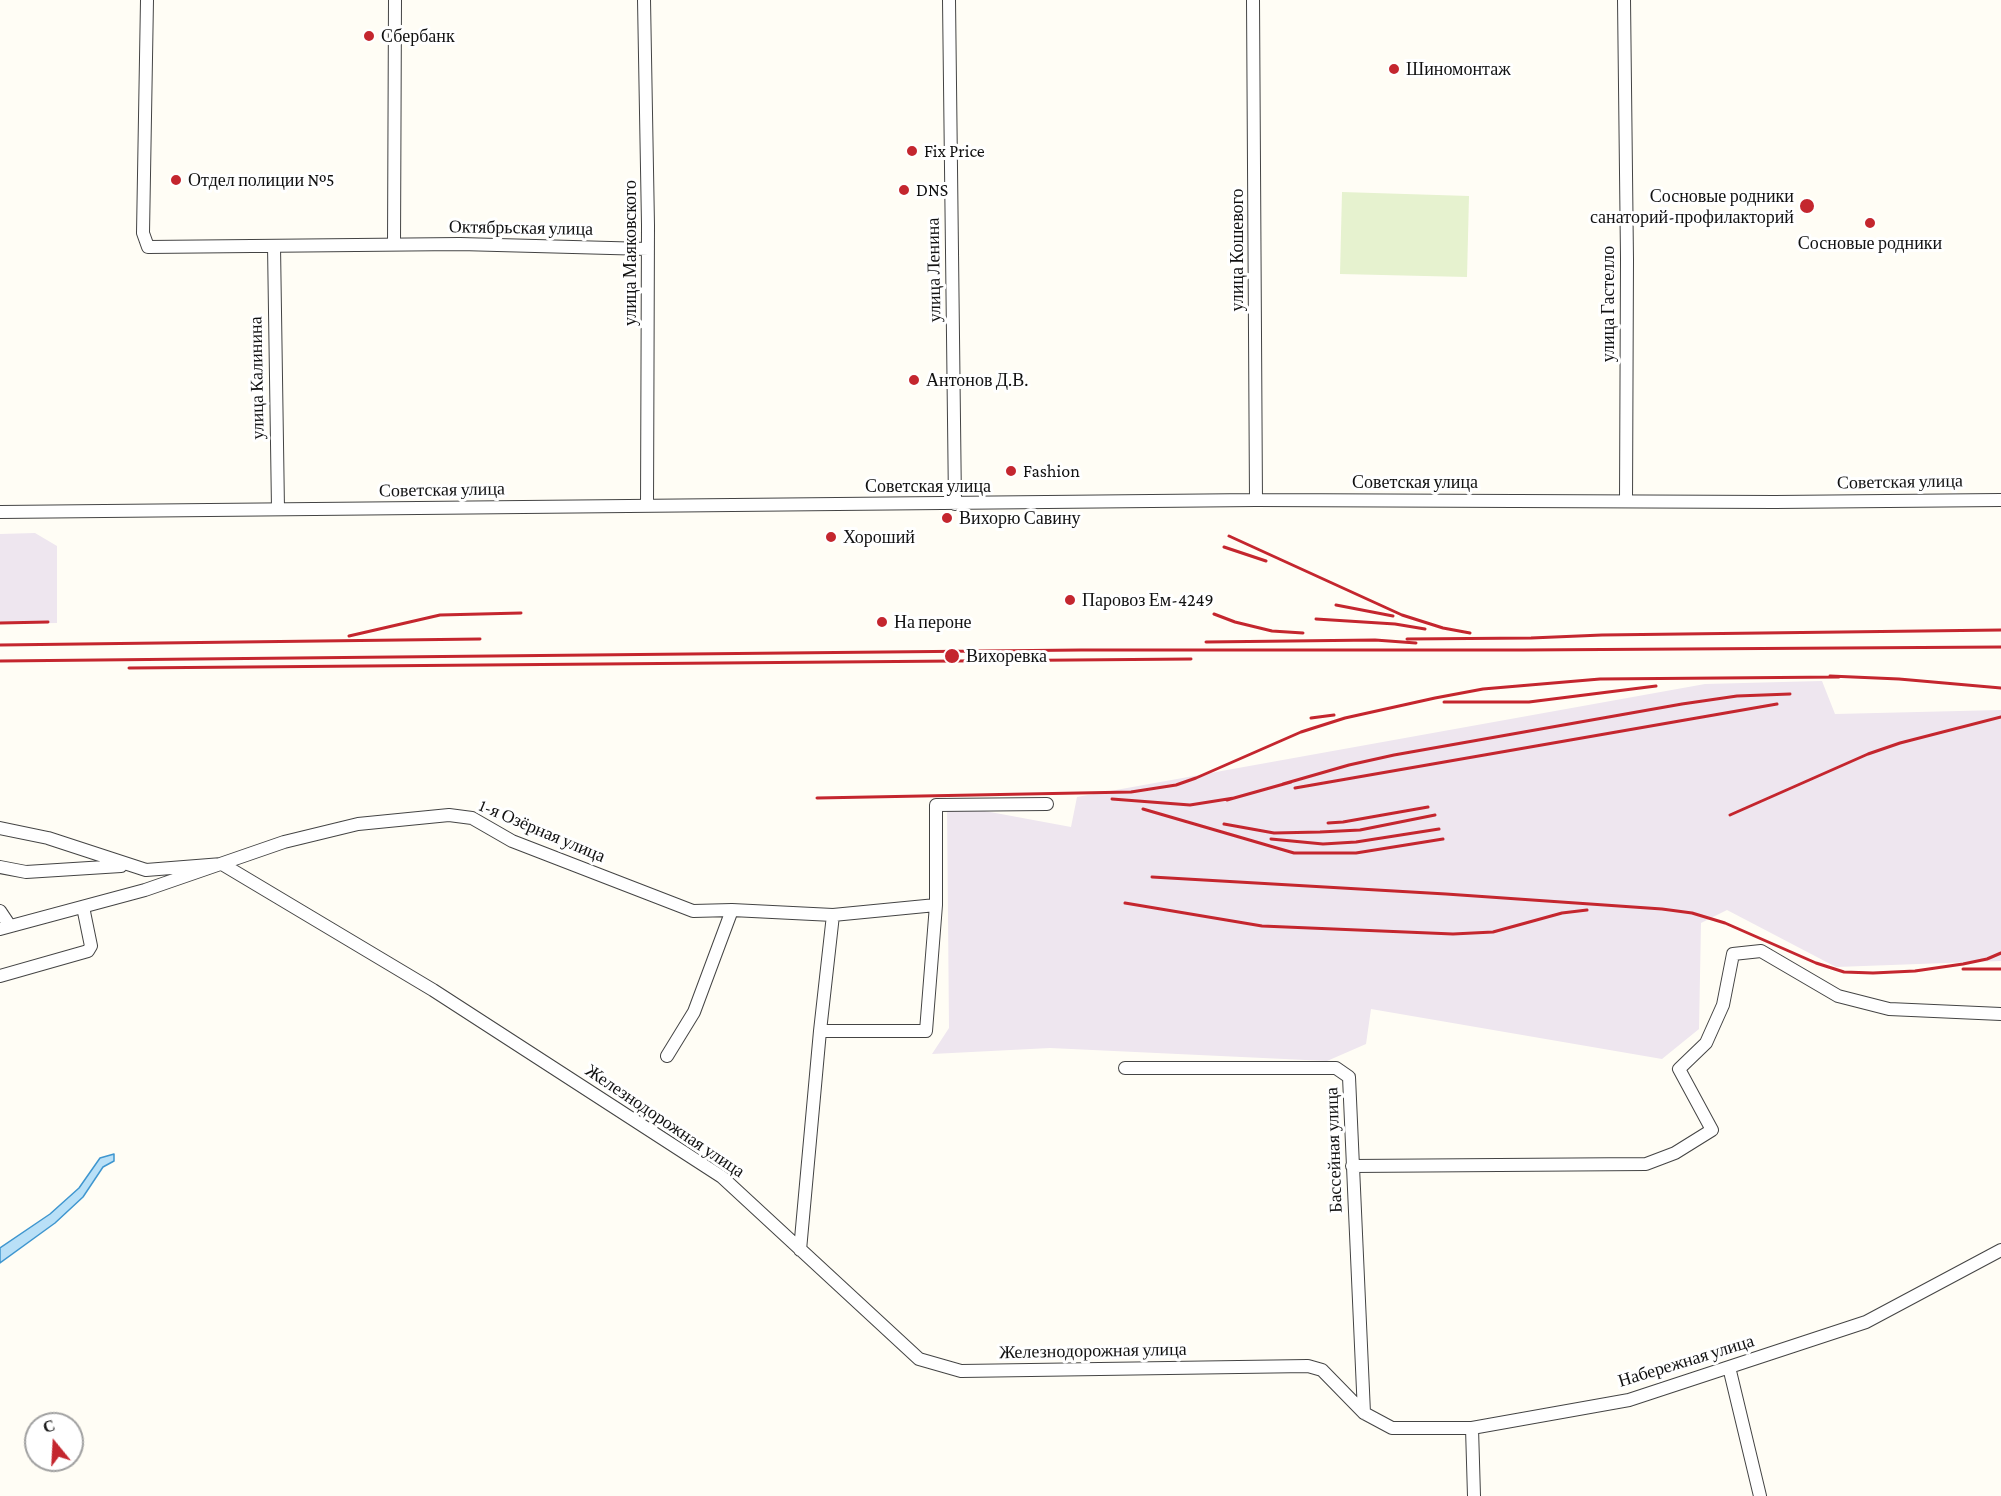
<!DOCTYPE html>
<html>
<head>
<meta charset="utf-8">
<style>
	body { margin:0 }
	#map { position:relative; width:2001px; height:1496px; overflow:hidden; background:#fffdf5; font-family:"Crimson Pro",serif }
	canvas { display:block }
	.north { position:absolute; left:24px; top:1412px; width:60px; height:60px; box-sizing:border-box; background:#fff; border:2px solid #a0a0a0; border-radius:50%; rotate:342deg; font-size:16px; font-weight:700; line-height:24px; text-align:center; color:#111 }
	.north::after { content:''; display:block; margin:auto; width:21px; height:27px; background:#c4262e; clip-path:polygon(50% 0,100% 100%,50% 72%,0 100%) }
</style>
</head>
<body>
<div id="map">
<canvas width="2001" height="1496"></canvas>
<div class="north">С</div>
</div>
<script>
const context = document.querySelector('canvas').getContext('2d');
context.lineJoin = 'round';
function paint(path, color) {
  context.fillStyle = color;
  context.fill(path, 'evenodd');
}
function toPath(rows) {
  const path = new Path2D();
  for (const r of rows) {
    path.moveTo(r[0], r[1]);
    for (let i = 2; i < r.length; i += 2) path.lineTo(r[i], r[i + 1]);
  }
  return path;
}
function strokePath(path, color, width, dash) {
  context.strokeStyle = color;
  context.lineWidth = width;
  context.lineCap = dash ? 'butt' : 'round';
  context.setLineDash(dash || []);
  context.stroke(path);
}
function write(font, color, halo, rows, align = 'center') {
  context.font = font + ' "Crimson Pro",serif';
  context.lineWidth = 6;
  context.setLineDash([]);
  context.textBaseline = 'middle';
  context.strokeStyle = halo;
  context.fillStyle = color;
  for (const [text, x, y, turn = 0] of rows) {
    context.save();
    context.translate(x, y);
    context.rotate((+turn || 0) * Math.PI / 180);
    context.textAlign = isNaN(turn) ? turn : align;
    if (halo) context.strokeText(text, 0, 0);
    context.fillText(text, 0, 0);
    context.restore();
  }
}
const industrial = toPath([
	[35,533,57,546,57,623,0,624,0,534],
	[1822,681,1835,714,2001,710,2001,961,1836,967,1727,910,1701,923,1699,1029,1662,1059,1371,1009,1366,1044,1327,1061,1050,1048,932,1054,949,1028,947,804,1071,827,1077,797,1705,684]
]);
const pitch = toPath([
	[1342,192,1469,196,1467,277,1340,274]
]);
const water = toPath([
	[114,1154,114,1161,103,1167,83,1197,55,1223,0,1263,0,1248,50,1214,79,1188,100,1158,114,1154]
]);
const minor = toPath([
	[147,0,143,233,148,247,460,244,648,249],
	[644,0,648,225,647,506],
	[949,0,955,504],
	[1253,0,1256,500],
	[1624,0,1627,259,1626,501],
	[394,244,395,0],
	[274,246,278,509],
	[0,512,1256,500,1775,502,2001,500],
	[0,828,48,838,146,870,222,864,433,990,722,1177,919,1359,961,1371,1308,1366,1322,1370,1364,1413,1392,1428,1472,1428,1629,1400,1866,1322,2001,1250],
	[0,867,26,872,121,866],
	[0,911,10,926],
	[0,929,145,890,284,842,358,824,449,815,472,818,512,841,693,911,732,910,833,915,936,905],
	[0,976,88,951,91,946,83,907],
	[820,1031,926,1031,936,905,936,805,1047,804],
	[667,1056,694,1012,732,910],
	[1125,1068,1336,1068,1349,1077,1364,1413],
	[1352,1166,1646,1164,1675,1153,1712,1130,1679,1069,1706,1043,1723,1005,1733,954,1761,951,1838,996,1889,1009,2001,1014],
	[800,1250,820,1031,833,915],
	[1729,1367,1760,1496],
	[1472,1428,1474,1496]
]);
const rail = toPath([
	[1229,536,1402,615,1443,628,1470,633],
	[1224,547,1266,561],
	[1336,605,1393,616],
	[1214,614,1235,622,1272,631,1303,633],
	[1316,619,1395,624,1425,629],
	[0,623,48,622],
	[349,636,440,615,521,613],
	[1407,639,1531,638,1602,635,2001,630],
	[1206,642,1375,640,1416,643],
	[0,645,480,639],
	[0,661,1081,650,1523,650,2001,647],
	[129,668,1191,659],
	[1830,676,1899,679,2001,688],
	[1444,702,1529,702,1656,686],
	[1311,718,1334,715],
	[1283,784,1349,765,1394,755,1682,704,1737,696,1790,694],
	[1295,788,1777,704],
	[817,798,1131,792,1176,785,1196,778,1301,732,1345,718,1435,698,1483,689,1600,679,1839,677],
	[1112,799,1190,805,1234,798],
	[1227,800,1291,782],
	[1143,809,1294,853,1356,853,1443,839],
	[1730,815,1868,754,1900,743,2001,717],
	[1328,823,1343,822,1428,807],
	[1224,824,1274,833,1320,832,1360,830,1435,815],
	[1271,839,1323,844,1356,842,1439,829],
	[1152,877,1446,894,1662,909,1692,913,1725,923,1816,963,1844,972,1873,973,1915,971,1963,964,1987,959,2001,953],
	[1125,903,1262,926,1453,934,1493,932,1562,913,1587,910],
	[1963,969,2001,969]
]);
const markers = [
	[369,36,6,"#c4262e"],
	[1394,69,6,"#c4262e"],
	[912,151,6,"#c4262e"],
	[176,180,6,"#c4262e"],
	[904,190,6,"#c4262e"],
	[1807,206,8,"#c4262e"],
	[1870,223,6,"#c4262e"],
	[914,380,6,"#c4262e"],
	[1011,471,6,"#c4262e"],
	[947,518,6,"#c4262e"],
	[831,537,6,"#c4262e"],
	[1070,600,6,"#c4262e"],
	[882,622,6,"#c4262e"],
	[952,656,8,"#c4262e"]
];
const poiNames = [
	["Сбербанк",381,36],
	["Шиномонтаж",1406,69],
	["Fix Price",924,151],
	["Отдел полиции №5",188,180],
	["DNS",916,190],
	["Сосновые родники",1794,196,"right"],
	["санаторий-профилакторий",1794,217,"right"],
	["Сосновые родники",1870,243,"center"],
	["Антонов Д.В.",926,380],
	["Fashion",1023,471],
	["Вихорю Савину",959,518],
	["Хороший",843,537],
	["Паровоз Ем-4249",1082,600],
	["На пероне",894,622],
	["Вихоревка",966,656]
];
const streetNames = [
	["Октябрьская улица",521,228,1],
	["улица Кошевого",1237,250,-90],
	["улица Маяковского",630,253,-90],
	["улица Ленина",934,270,-91],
	["улица Гастелло",1608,304,-90],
	["улица Калинина",257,378,-91],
	["Советская улица",1415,482],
	["Советская улица",1900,482,-1],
	["Советская улица",928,486],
	["Советская улица",442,490,-1],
	["1-я Озёрная улица",542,831,23],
	["Железнодорожная улица",665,1121,34],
	["Бассейная улица",1334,1150,-92],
	["Железнодорожная улица",1093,1351,-1],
	["Набережная улица",1686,1361,-17]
];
paint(industrial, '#eee6ef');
paint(pitch, '#e6f2cf');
paint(water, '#b9e0f7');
strokePath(water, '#3f96cf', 1.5);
strokePath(minor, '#444', 14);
strokePath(minor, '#fff', 12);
strokePath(rail, '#c4262e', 3);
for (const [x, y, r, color] of markers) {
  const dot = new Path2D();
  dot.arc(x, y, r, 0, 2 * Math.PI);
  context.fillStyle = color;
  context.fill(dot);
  strokePath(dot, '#fff', 2);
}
write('18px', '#111', '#fff', poiNames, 'left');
write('18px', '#111', '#fff', streetNames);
</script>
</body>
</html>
